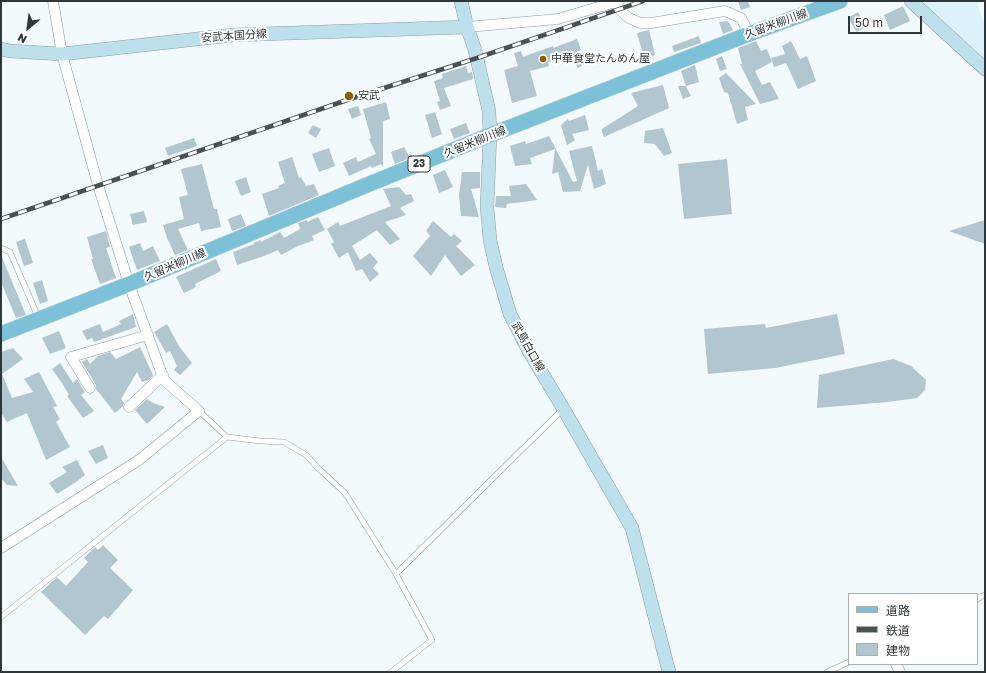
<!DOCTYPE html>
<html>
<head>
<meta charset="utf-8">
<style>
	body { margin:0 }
	#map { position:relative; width:986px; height:673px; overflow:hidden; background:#f2fafd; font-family:"Golos Text","Noto Sans JP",sans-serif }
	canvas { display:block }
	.frame { position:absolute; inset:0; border:2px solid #2e363a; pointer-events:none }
	.legend { position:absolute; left:848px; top:593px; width:130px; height:72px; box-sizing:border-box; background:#fff; border:1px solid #abafb0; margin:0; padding:5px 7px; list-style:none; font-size:12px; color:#2e363a }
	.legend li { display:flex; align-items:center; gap:8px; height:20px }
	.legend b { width:20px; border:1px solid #abafb0 }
	.north { position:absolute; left:8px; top:8px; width:40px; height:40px; -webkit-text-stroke:3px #fff; paint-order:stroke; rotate:209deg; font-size:11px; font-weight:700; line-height:16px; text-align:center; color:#2e363a }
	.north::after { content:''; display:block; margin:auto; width:14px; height:18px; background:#2e363a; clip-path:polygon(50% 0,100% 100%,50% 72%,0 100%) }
	.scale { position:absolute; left:848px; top:16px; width:74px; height:18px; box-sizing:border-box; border:2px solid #2e363a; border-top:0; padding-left:5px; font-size:12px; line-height:14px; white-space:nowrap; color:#2e363a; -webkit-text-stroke:3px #fff; paint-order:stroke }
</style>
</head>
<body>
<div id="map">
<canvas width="986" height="673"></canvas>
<div class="frame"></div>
<ul class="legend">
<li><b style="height:5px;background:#7cc1d8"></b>道路</li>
<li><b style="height:5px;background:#495155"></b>鉄道</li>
<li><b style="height:11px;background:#b2c6cf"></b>建物</li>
</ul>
<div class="north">N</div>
<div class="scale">50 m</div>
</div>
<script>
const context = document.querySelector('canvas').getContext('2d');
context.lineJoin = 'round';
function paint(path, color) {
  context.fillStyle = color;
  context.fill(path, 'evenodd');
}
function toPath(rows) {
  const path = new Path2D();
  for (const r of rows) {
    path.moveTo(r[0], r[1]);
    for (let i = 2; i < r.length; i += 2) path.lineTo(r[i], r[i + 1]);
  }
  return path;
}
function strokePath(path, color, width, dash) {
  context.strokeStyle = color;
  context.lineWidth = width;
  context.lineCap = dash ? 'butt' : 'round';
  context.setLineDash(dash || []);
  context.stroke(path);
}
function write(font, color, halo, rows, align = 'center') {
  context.font = font + ' "Golos Text","Noto Sans JP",sans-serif';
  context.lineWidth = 4;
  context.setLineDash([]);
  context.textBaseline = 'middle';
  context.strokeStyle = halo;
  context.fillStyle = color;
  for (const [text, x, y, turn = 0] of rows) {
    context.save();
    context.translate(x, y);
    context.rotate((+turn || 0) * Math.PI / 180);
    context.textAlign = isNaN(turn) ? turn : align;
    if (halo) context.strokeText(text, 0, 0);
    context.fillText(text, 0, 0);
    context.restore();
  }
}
const built = toPath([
	[916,1,982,1,977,3,985,26,985,52,980,59]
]);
const building = toPath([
	[738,1,748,1,750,7,741,10],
	[903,6,910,21,890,30,884,15],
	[858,12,866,26,857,32,848,18],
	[728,21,733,30,723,34,719,22],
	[649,30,655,55,644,58,637,33],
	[699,36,701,43,674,52,672,46],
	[577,39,581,50,577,52,582,66,578,68,570,55,548,62,549,66,530,71,537,96,512,103,504,70,518,66,514,53,521,51,523,57,553,46,553,48],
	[756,41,761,51,767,49,772,62,755,71,762,85,770,82,779,99,760,104,740,64,742,64,738,48],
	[791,41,800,59,807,56,816,81,798,89,786,63,774,67,771,58,785,54,782,46],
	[722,56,727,69,720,71,716,59],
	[695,65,699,82,686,86,681,71],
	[466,66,468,73,472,72,473,79,444,88,451,106,440,110,437,102,440,101,434,81,443,78,442,74],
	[726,73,756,104,745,107,748,120,737,124,728,93,724,92,719,78],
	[663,85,669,108,604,137,602,132,602,129,638,106,631,93],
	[678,86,686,86,691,96,683,99],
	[386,102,390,119,383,121,383,167,381,164,372,168,371,166,349,176,343,163,356,157,358,162,376,154,369,139,371,138,363,109],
	[358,106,361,115,352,119,348,109],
	[435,112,442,134,432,138,425,115],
	[585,115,589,130,572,134,575,140,567,145,561,125,568,119,569,121],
	[466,123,470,133,454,139,450,129],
	[313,125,321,129,316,138,308,133],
	[663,128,672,153,664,156,655,144,644,143,645,131],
	[549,136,573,182,577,181,569,151,592,146,598,171,602,169,606,184,594,189,588,165,580,191,563,192,558,172,552,174,555,149,530,158,532,164,515,166,510,146,525,141,526,144],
	[194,138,197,146,168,156,165,148],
	[404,147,410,158,395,164,391,152],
	[329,148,335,166,319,172,312,154],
	[292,157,299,178,301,177,306,186,314,184,319,195,269,216,262,194,279,188,278,186,285,183,278,162],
	[727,159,732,214,684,219,678,164],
	[202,164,214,209,217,209,221,227,201,231,199,223,178,229,188,250,175,255,167,238,163,225,184,219,179,197,188,195,181,169],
	[445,170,453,187,439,193,433,175],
	[462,172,480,172,480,188,471,189,479,217,461,216,459,195],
	[246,177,251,192,241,196,235,181],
	[526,184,537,200,507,204,506,208,495,207,496,196,511,196,509,186],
	[399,187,406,195,411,194,414,201,400,208,406,215,385,222,400,239,390,245,377,230,352,246,360,260,370,253,378,262,373,268,379,274,370,282,362,269,356,271,348,252,339,258,331,244,334,242,327,229,338,222,340,226,391,206,383,189],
	[144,211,147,222,133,225,130,214],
	[241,214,246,226,232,231,228,219],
	[318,217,325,230,312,236,314,240,298,246,281,255,278,250,264,256,237,265,233,252,254,244,254,243,260,240,261,242,280,232,284,238,300,229,298,223,307,220,307,222],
	[985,220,985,244,949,231],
	[433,221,451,237,454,234,462,241,456,246,475,265,461,276,445,255,431,276,413,256,430,236,426,231],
	[106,231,110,247,106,248,116,278,100,284,91,259,93,259,87,237],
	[25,239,33,263,24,266,16,242],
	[140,243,143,251,153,246,160,261,137,270,129,247],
	[1,255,26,315,16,318,1,282],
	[216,259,221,271,195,284,196,287,184,293,176,277],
	[42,280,48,301,40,304,33,283],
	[133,314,136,327,94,342,92,338,87,340,82,331,100,324,103,332,121,324,119,321],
	[837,314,845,354,775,368,708,374,704,329,765,324,766,328],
	[167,324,179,346,192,363,180,375,174,370,177,366,170,351,166,353,154,332],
	[59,331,66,348,50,354,42,338],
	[140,347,153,375,149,380,142,382,137,372,121,399,124,403,123,406,115,413,96,389,96,385,82,362,87,359,90,364,98,356,110,352,116,359],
	[13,348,23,359,2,374,12,398,33,392,24,379,39,372,57,406,53,407,60,419,56,422,70,447,46,460,27,413,7,422,1,413,1,352],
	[893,359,911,366,926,380,925,390,917,398,888,402,817,408,819,375],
	[60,363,73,383,77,379,85,392,81,395,94,411,83,418,67,396,69,395,62,383,52,369],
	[147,399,153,403,165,407,147,424,135,410],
	[103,445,108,458,96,464,88,451],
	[1,457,18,486,7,485,1,478],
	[77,460,85,475,76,482,57,494,49,483,67,472,62,467],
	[103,545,118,560,110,568,133,590,108,619,104,616,85,635,41,592,57,577,66,586,88,562,84,558,95,547,98,550]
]);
const service = toPath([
	[1,248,10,252,39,319],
	[199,411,227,437,260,441,284,442,306,455,318,468,345,493,396,574,432,640,391,672],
	[396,574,563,409],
	[977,599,985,595],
	[1,617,227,437],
	[827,672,849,662]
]);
const minor = toPath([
	[616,2,619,9,629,18,640,23,651,23,725,11,741,18,749,34],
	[467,27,558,19,619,1],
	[90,388,71,357,148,335],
	[129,407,163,375],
	[1,548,139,460,199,411,164,380,129,284,98,185,62,54,53,1],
	[896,664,900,672]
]);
const secondary = toPath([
	[461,1,467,27,475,50,489,111,490,135,487,207,490,240,496,267,510,314,530,353,563,408,632,528,669,672],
	[911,1,985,69],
	[1,49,10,51,62,54,233,35,467,27]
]);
const primary = toPath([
	[1,334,129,284,362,187,490,135,749,34,840,1]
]);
const rail = toPath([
	[1,219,350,99,477,58,643,1]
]);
const markers = [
	[543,59,4,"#8a5e00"],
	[349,96,5,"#8a5e00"]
];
const shields = [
	[419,164,22]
];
const shieldNames = [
	["23",419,164]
];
const streetNames = [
	["久留米柳川線",776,24,-20],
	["安武本国分線",234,36,-4],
	["久留米柳川線",475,142,-22],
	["久留米柳川線",175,265,-23],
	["武島白口線",528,347,61]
];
const poiNames = [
	["中華食堂たんめん屋",551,59],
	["安武",358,96]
];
paint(built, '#dcf3fd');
paint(building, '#b2c6cf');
strokePath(service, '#8b9ea6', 6);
strokePath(minor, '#8b9ea6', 11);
strokePath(secondary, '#8b9ea6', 14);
strokePath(primary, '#d5d7d8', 16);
strokePath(service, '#fff', 5);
strokePath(minor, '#fff', 10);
strokePath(secondary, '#bee0ec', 13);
strokePath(primary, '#7cc1d8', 15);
strokePath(rail, '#495155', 4.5);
strokePath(rail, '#fff', 3, [9]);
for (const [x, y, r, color] of markers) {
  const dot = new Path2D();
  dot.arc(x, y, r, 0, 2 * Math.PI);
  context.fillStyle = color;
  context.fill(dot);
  strokePath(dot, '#fff', 1.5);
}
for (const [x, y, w] of shields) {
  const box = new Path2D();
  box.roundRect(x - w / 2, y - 8, w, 16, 3);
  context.fillStyle = '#fff';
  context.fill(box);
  strokePath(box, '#2e363a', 1);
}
write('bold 10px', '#2e363a', null, shieldNames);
write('11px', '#2e363a', '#fff', streetNames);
write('11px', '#2e363a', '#fff', poiNames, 'left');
</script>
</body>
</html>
